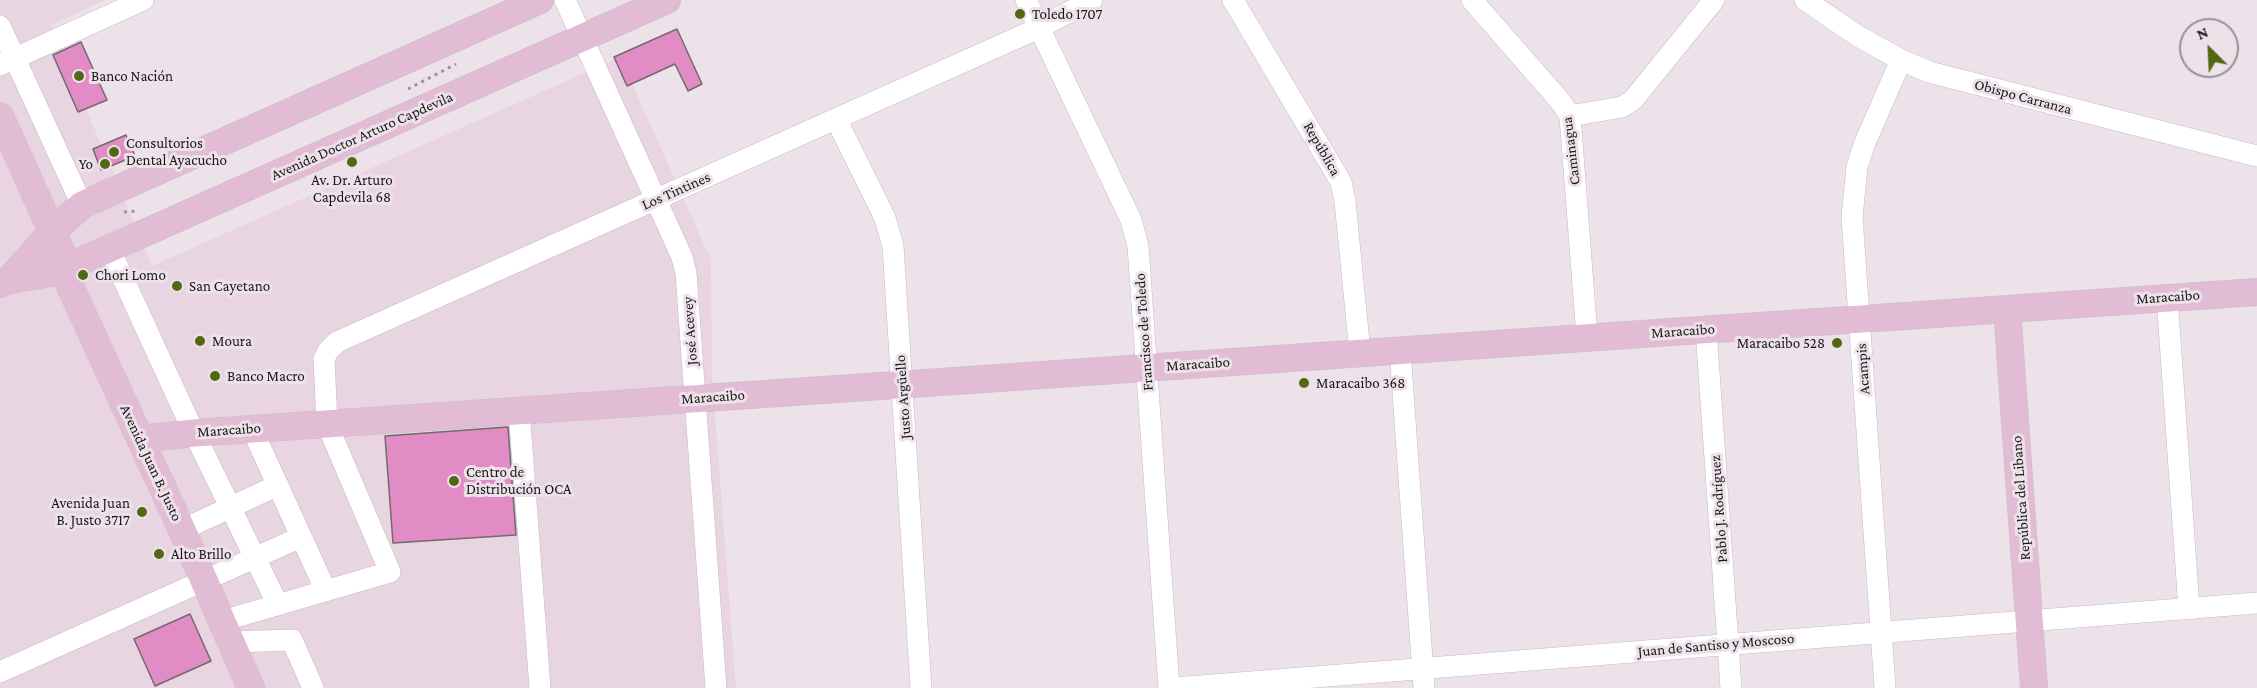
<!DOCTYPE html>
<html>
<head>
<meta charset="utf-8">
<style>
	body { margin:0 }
	#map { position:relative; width:2257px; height:688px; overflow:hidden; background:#ede2e9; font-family:"Crimson Pro",serif }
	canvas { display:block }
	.north { position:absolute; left:2179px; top:18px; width:60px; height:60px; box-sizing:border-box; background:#ede2e9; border:2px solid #999095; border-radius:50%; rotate:336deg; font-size:16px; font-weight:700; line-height:24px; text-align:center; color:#1a1618 }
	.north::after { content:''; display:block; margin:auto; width:21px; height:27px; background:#526815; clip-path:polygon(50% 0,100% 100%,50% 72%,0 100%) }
</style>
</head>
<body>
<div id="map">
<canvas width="2257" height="688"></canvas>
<div class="north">N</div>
</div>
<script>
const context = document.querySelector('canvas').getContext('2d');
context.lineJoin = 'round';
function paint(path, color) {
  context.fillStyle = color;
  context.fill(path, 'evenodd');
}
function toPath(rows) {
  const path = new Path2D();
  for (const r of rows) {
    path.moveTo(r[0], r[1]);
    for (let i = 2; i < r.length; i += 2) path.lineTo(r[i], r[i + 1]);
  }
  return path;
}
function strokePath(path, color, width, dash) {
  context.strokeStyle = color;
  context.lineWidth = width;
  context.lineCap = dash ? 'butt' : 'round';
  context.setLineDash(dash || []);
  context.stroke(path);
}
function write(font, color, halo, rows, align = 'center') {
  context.font = font + ' "Crimson Pro",serif';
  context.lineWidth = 6;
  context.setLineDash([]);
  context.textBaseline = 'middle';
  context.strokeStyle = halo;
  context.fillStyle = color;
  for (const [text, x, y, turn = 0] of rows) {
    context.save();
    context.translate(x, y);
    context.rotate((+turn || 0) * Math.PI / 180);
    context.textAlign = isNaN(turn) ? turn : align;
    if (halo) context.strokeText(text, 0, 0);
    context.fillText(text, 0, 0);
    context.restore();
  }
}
const built = toPath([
	[0,0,105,0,51,25,152,266,620,57,711,260,712,374,736,688,0,688]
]);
const building = toPath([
	[677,29,702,84,688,91,675,64,627,86,614,57,677,29],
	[81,42,107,100,78,112,53,55,81,42],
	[126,135,135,156,101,170,93,149,126,135],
	[508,427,516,535,393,543,385,436,508,427],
	[190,614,211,661,155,686,134,639,190,614]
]);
const path = toPath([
	[408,89,456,64],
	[124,212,139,211]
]);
const minor = toPath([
	[565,0,682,257,686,273,716,688],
	[1026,0,1131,220,1138,246,1169,688],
	[1233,0,1341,182,1345,201,1360,353],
	[1472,0,1561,102,1570,116,1587,337],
	[1805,0,1858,36,1901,60,1929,72,2257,156],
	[0,26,82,205],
	[0,65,143,0],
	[1570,116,1622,107,1633,100,1714,0],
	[836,119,885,218,893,246,921,688],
	[110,250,194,433,278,605],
	[2167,297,2189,609],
	[1706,329,1731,688],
	[1400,350,1424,688],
	[519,410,540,688],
	[252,429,326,591],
	[182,530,278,485],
	[222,621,390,572,327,424,324,359,328,351,337,342,1039,28,1092,0],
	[231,642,292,640,313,688],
	[0,672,301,537],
	[1175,688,2257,603],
	[1885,688,1852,217,1857,167,1864,145,1901,60]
]);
const major = toPath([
	[0,116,68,267,69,284,182,530,251,688],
	[9,280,52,232,82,205,540,0],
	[0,284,9,280,57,272,667,0],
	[2007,309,2034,688],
	[140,439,194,433,2257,292]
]);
const markers = [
	[1020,14,6,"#526815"],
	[79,76,6,"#526815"],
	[114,152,6,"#526815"],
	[352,162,6,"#526815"],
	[105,164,6,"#526815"],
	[83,275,6,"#526815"],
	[177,286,6,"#526815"],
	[200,341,6,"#526815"],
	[1837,343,6,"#526815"],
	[215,376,6,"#526815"],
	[1304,383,6,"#526815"],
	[454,481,6,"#526815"],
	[142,512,6,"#526815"],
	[159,554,6,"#526815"]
];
const poiNames = [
	["Toledo 1707",1032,14],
	["Banco Nación",91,76],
	["Consultorios",126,143],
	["Dental Ayacucho",126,160],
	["Yo",93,164,"right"],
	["Av. Dr. Arturo",352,180,"center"],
	["Capdevila 68",352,197,"center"],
	["Chori Lomo",95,275],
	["San Cayetano",189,286],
	["Moura",212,341],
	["Maracaibo 528",1825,343,"right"],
	["Banco Macro",227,376],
	["Maracaibo 368",1316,383],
	["Centro de",466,472],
	["Distribución OCA",466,489],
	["Avenida Juan",130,503,"right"],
	["B. Justo 3717",130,520,"right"],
	["Alto Brillo",171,554]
];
const streetNames = [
	["Obispo Carranza",2023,97,15],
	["Avenida Doctor Arturo Capdevila",362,136,-24],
	["República",1322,149,60],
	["Caminagua",1571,151,-97],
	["Los Tintines",676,191,-24],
	["Maracaibo",2168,297,-4],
	["José Acevey",690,331,-94],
	["Maracaibo",1683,331,-4],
	["Francisco de Toledo",1144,332,-94],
	["Maracaibo",1198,364,-4],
	["Acampis",1863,369,-94],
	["Maracaibo",713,397,-4],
	["Justo Argüello",903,397,-94],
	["Maracaibo",229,430,-4],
	["Avenida Juan B. Justo",151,463,65],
	["República del Libano",2021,498,-94],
	["Pablo J. Rodríguez",1719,509,-94],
	["Juan de Santiso y Moscoso",1716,645,-5]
];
paint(built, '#e8d5e1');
paint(building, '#e28cc5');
strokePath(building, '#73696f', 1.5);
strokePath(minor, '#c5bbc1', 22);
strokePath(major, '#c3c2c3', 28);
strokePath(path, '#9c9399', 3, [3, 4.5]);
strokePath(minor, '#fff', 21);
strokePath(major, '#e2bbd4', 27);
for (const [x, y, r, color] of markers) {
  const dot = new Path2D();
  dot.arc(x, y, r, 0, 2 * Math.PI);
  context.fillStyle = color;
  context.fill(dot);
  strokePath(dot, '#ede2e9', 2);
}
write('15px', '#1a1618', '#ede2e9', poiNames, 'left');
write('15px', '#1a1618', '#ede2e9', streetNames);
</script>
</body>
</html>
